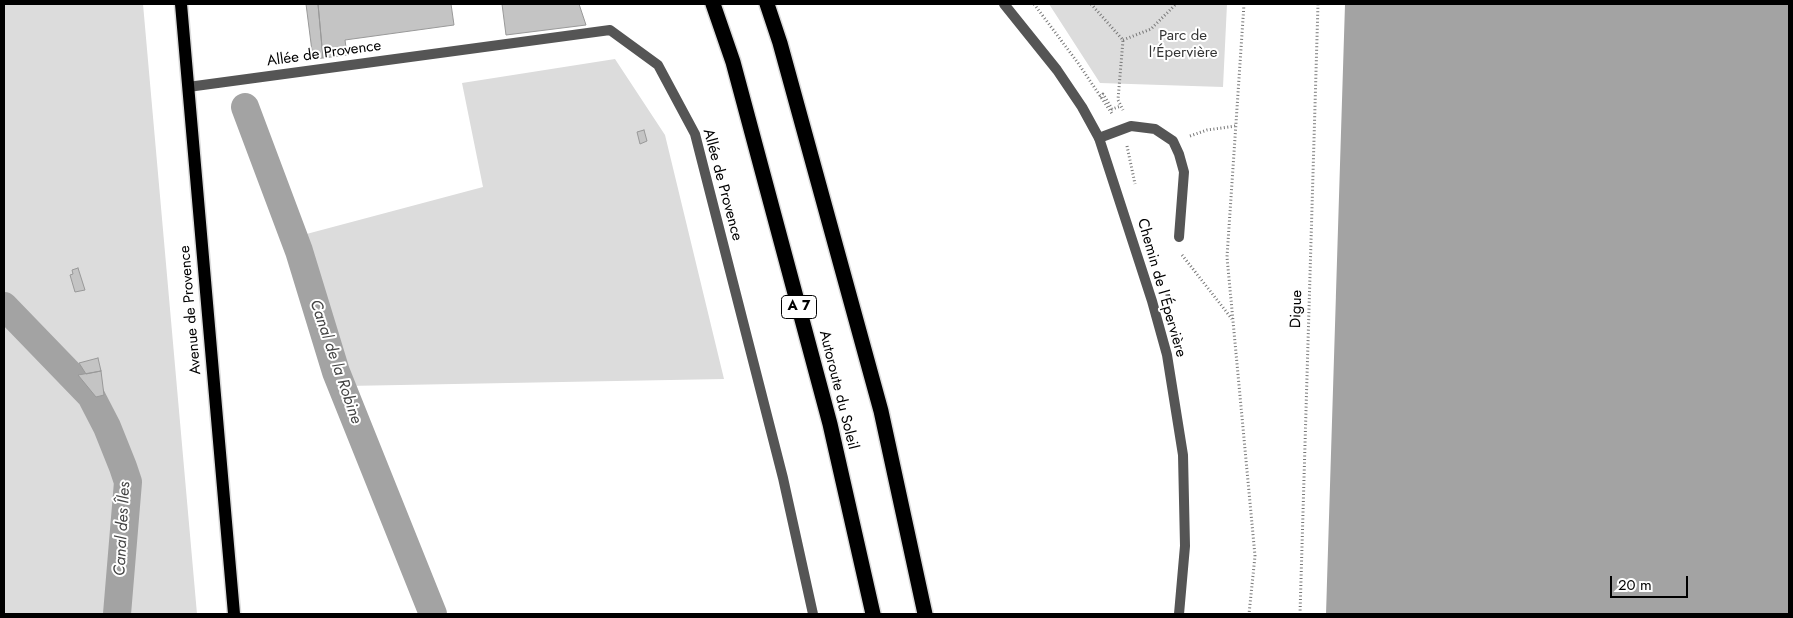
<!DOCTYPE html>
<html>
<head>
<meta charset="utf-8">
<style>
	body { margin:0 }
	#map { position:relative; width:1793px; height:618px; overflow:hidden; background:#fff; font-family:Jost,sans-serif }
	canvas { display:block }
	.frame { position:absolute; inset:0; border:5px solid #000; pointer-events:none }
	.scale { position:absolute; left:1610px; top:576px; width:78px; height:22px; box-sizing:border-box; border:2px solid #000; border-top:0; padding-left:6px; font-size:15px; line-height:18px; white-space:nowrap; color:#000; -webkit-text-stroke:4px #fff; paint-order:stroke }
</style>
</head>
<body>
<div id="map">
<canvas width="1793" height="618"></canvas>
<div class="frame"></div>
<div class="scale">20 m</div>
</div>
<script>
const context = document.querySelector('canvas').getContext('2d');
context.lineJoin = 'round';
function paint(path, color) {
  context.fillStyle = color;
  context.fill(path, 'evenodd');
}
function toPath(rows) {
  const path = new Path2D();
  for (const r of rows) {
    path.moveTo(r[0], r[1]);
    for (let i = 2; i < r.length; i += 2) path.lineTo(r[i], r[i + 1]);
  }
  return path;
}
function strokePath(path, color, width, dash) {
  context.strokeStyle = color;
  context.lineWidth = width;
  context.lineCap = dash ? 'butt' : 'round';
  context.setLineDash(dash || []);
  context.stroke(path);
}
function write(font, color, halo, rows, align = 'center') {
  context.font = font + ' Jost,sans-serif';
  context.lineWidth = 4;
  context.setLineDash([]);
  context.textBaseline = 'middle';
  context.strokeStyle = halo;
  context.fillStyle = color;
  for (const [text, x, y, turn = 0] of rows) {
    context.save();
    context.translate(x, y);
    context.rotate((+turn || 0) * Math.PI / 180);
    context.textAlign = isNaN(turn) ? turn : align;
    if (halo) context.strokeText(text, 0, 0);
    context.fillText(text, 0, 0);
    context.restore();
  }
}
const green = toPath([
	[4,4,143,4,197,614,4,614],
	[1049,4,1227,4,1223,87,1100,83],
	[615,59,665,135,724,379,346,386,299,236,483,187,462,83]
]);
const water = toPath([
	[1345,4,1789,4,1789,614,1326,614]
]);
const canal = toPath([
	[245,107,299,251,336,372,433,614],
	[4,306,91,396,107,427,123,467,128,482,117,614]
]);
const building = toPath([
	[306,4,318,4,323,58,313,59,306,4],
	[318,4,451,4,454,25,345,40,347,55,323,58,318,4],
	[502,4,579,4,586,25,506,35,502,4],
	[644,130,647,141,640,144,637,132,644,130],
	[78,268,85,290,75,292,70,275,73,274,72,270,78,268],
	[98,358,101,371,86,374,79,363,98,358],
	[101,371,104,395,96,397,78,375,101,371]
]);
const path = toPath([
	[1034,4,1078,63,1113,115],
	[1091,4,1123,40,1118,100,1123,110],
	[1244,4,1227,257,1255,556,1249,614],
	[1123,40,1151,29,1176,4],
	[1100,97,1103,94,1112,109,1121,106],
	[1190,136,1207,130,1236,126],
	[1127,146,1135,184],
	[1182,255,1232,319],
	[1300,614,1318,4]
]);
const service = toPath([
	[1099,138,1131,126,1155,129,1173,141,1179,154,1184,172,1179,237]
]);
const minor = toPath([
	[1004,4,1057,70,1082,107,1099,138,1152,301,1167,355,1183,455,1185,546,1179,614],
	[188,87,610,30,658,65,695,134,783,478,813,614]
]);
const primary = toPath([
	[181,4,234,614]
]);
const motorway = toPath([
	[713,4,733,62,830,424,873,614],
	[767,4,780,43,881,411,925,614]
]);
const shields = [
	[799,307,35]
];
const shieldNames = [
	["A 7",799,307]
];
const parkNames = [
	["Parc de",1183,36],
	["l'Épervière",1183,53]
];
const streetNames = [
	["Allée de Provence",324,54,-8],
	["Allée de Provence",722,185,75],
	["Chemin de l'Épervière",1161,288,74],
	["Digue",1297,309,-88],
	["Avenue de Provence",191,310,-95],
	["Autoroute du Soleil",838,390,76]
];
const waterNames = [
	["Canal de la Robine",335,362,71],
	["Canal des Îles",123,529,-87]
];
paint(green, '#dcdcdc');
paint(water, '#a3a3a3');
strokePath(canal, '#a3a3a3', 28);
paint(building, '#c4c4c4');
strokePath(building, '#999', 1);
strokePath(primary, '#dbdbdb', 15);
strokePath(motorway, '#dbdbdb', 18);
strokePath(path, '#777', 3, [1, 2.5]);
strokePath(service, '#555', 10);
strokePath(minor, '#555', 10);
strokePath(primary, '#000', 12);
strokePath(motorway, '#000', 15);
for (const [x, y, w] of shields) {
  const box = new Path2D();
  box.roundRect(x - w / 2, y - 11.5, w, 23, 4);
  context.fillStyle = '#fff';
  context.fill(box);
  strokePath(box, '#000', 1);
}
write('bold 14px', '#000', null, shieldNames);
write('15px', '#333', '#fff', parkNames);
write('15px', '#000', '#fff', streetNames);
write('italic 16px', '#444', '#fff', waterNames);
</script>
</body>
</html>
